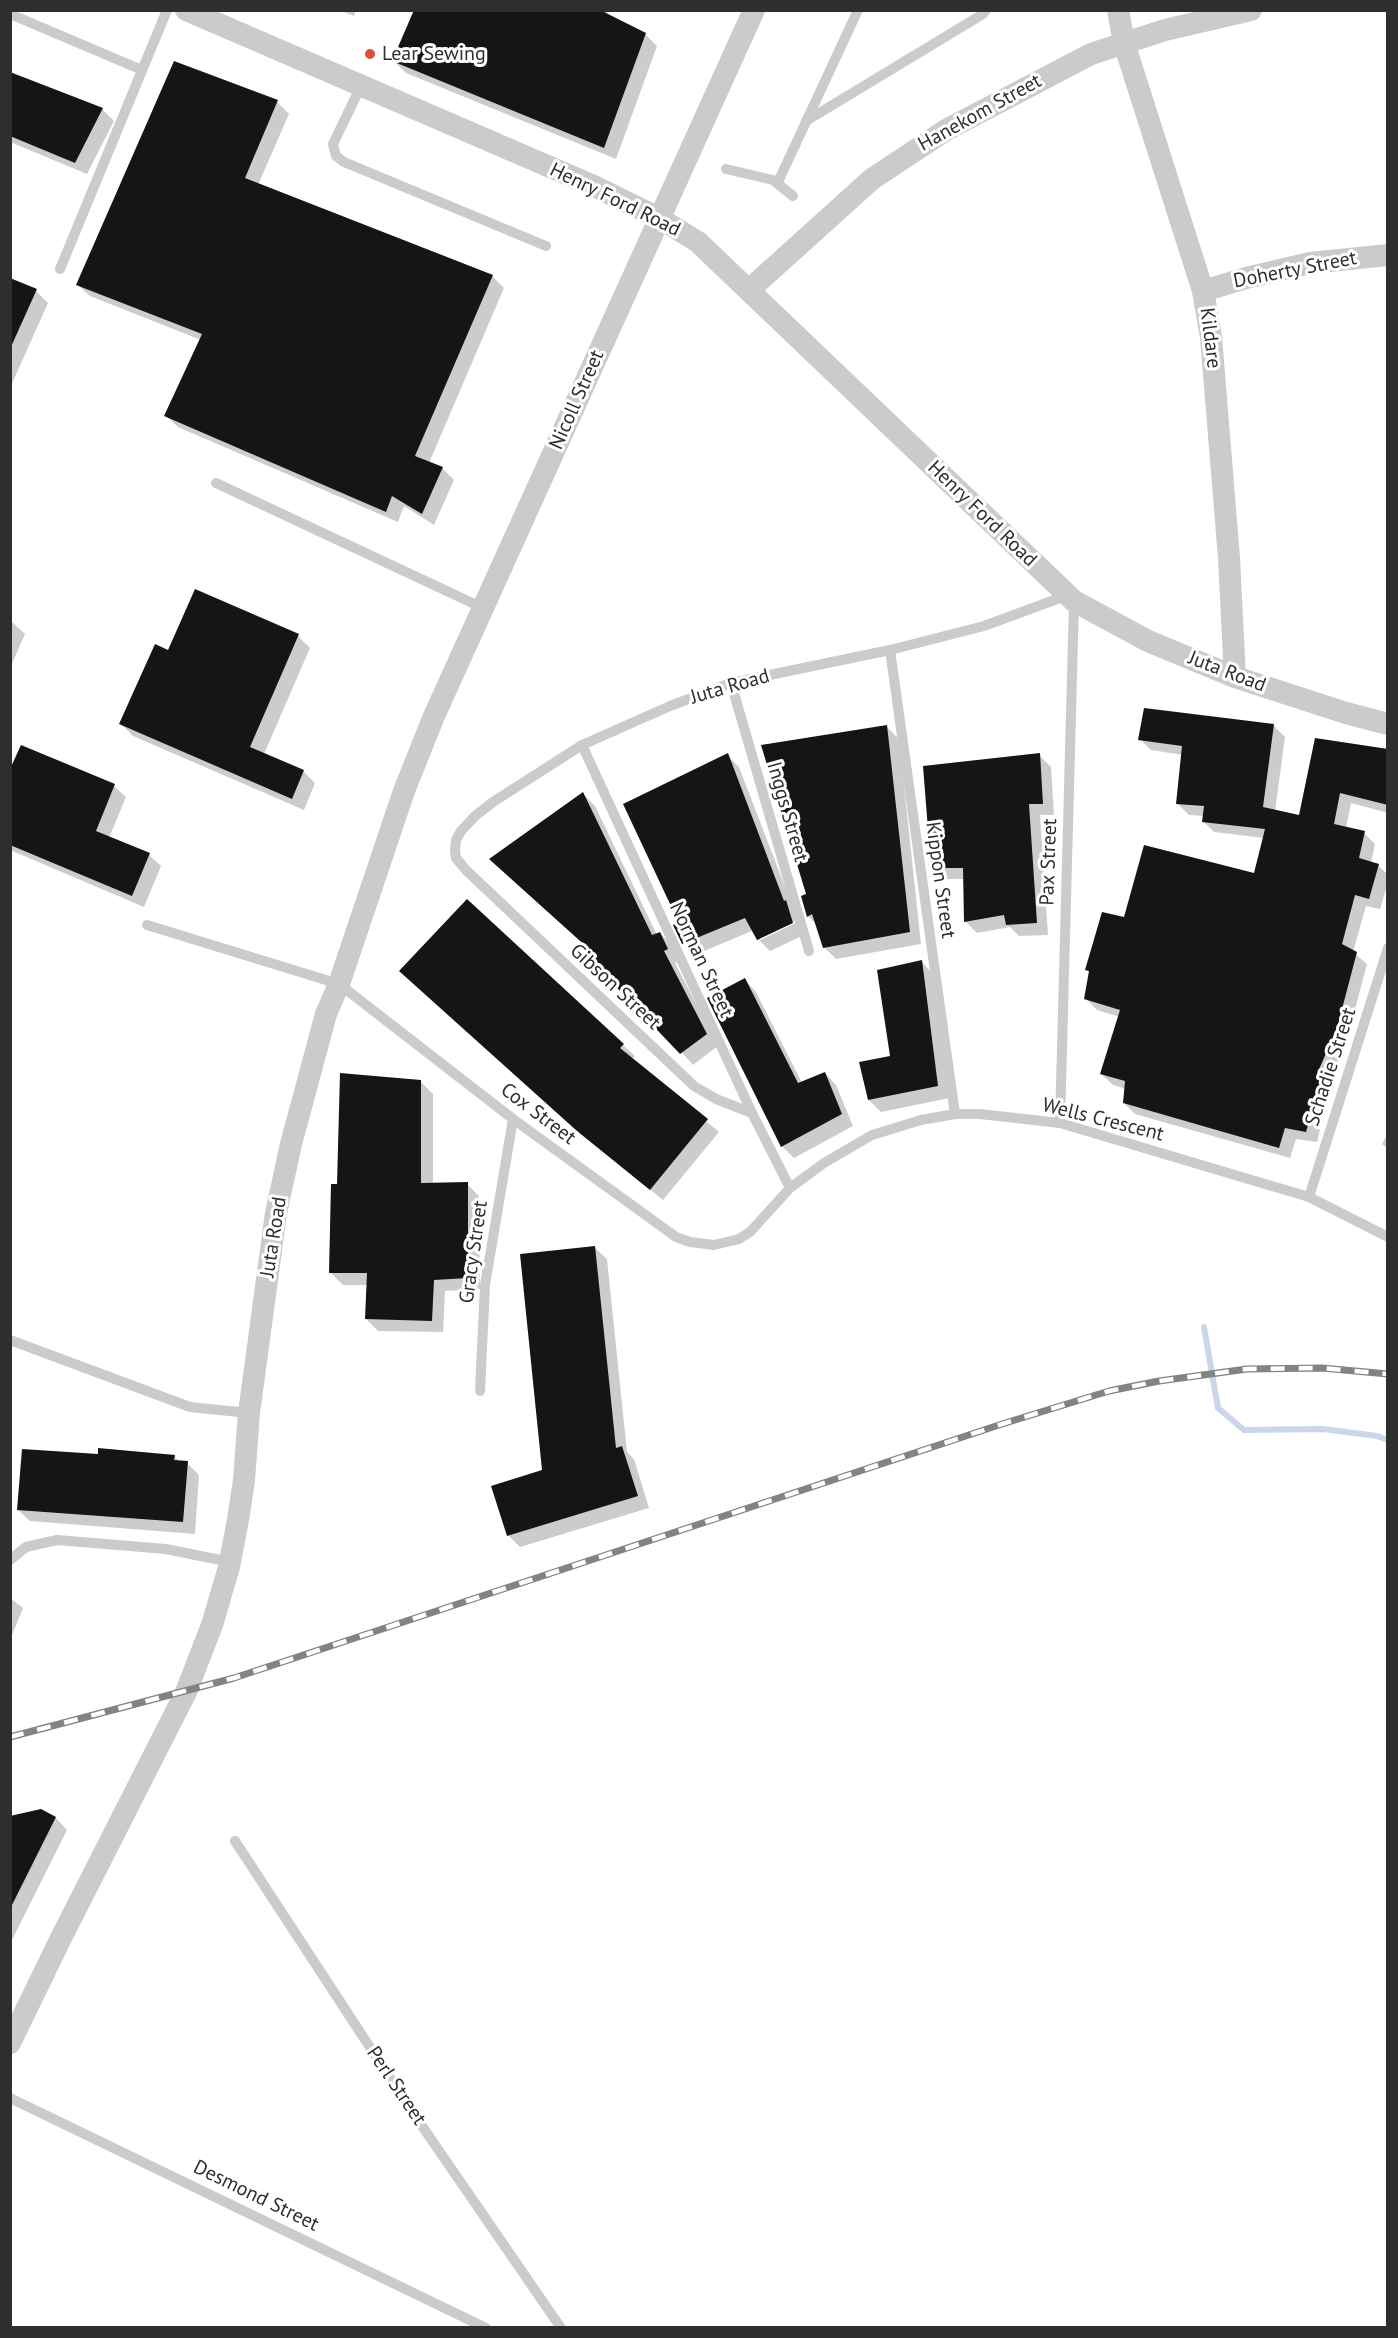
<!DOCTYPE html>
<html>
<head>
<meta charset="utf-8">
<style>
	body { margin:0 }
	#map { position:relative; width:1398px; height:2338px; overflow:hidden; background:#fff; font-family:"PT Sans",sans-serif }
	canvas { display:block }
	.frame { position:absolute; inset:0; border:12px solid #2e2e2e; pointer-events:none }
</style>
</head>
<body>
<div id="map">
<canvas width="1398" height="2338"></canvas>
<div class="frame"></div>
</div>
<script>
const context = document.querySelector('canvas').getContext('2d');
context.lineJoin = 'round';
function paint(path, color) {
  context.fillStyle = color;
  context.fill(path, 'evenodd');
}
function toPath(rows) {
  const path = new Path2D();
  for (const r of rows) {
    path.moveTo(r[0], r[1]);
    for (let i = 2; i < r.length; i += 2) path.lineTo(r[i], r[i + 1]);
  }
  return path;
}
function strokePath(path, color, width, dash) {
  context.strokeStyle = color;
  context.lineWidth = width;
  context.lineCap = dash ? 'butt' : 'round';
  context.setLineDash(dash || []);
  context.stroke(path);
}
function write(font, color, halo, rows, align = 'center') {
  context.font = font + ' "PT Sans",sans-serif';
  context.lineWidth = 6;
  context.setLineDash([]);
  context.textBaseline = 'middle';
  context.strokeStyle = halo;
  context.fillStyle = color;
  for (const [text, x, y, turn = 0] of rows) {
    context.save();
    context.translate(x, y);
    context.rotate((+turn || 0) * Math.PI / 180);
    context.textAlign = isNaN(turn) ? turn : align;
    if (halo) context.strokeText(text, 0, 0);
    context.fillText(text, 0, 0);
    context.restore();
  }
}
const shadow = toPath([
	[339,10,356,10,354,16],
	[416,10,609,10,606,15,645,34,657,46,616,159,406,73,394,61],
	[10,74,102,109,114,121,87,174,10,142],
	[277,102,289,114,258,185,492,276,504,288,429,463,442,468,454,480,434,525,404,506,398,522,178,427,166,416,201,340,90,296,78,285],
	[10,280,36,291,48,303,10,388],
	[195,591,298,636,310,648,264,754,303,771,315,783,304,810,133,736,121,724,169,652],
	[10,620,25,634,10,668],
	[1274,726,1285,737,1275,811,1300,817,1388,751,1388,813,1351,803,1346,828,1364,833,1375,844,1371,863,1378,865,1388,875,1388,883,1380,909,1366,906,1353,952,1367,964,1347,1040,1328,1083,1333,1088,1318,1128,1320,1130,1317,1142,1296,1139,1290,1158,1135,1114,1124,1103,1126,1089,1113,1085,1101,1074,1120,1017,1097,1010,1086,999,1090,973,1087,969,1125,918,1255,874,1264,838,1214,832,1203,821,1204,816,1189,815,1178,804,1183,755,1151,750,1140,739],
	[887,727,899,739,921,944,836,959,824,947,817,925,808,916,808,895],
	[727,755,739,767,794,910,799,919,760,937,760,940,800,921,804,935,770,951,758,939,754,930,695,955,683,943,681,923],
	[1039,755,1051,767,1054,815,1040,815,1048,935,1019,936,1010,927,977,933,965,921,965,879,945,879,933,867],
	[10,773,114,786,126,797,109,838,149,855,161,866,144,907,10,850],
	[583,794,595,806,657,935,660,933,671,945,679,961,675,963,718,1046,693,1065,591,950],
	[922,962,933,974,950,1098,881,1112,869,1100,892,1057],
	[745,980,756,992,802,1083,825,1073,836,1085,853,1126,794,1158,782,1146],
	[413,983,623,1045,635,1056,632,1059,719,1132,663,1200,591,1142],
	[421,1082,433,1094,433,1184,467,1184,479,1196,480,1289,445,1291,443,1332,378,1331,366,1319,368,1285,343,1285,331,1273,339,1185],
	[1388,1133,1388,1149,1382,1144],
	[595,1248,607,1259,627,1452,634,1459,649,1508,520,1547,508,1535,544,1471],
	[174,1456,180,1462,187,1463,199,1475,195,1534,30,1521,18,1510],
	[10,1598,23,1608,10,1640],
	[10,1817,56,1818,67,1830,10,1944]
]);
const stream = toPath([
	[1204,1327,1218,1408,1244,1430,1323,1429,1377,1436,1388,1440]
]);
const building = toPath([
	[414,10,600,10,646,33,604,148,392,61],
	[174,61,278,100,245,178,493,275,415,456,443,467,422,514,392,496,386,512,164,416,202,334,76,285],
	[10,72,103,108,75,163,10,136],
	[10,278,37,289,10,349],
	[195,589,299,634,250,747,304,770,292,799,119,724,155,644,168,650],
	[1144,708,1274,724,1263,807,1299,815,1315,738,1388,749,1388,805,1340,793,1334,824,1365,831,1359,858,1379,864,1369,899,1355,895,1342,944,1357,952,1337,1028,1317,1074,1323,1076,1308,1117,1310,1118,1306,1132,1285,1128,1279,1148,1123,1103,1125,1081,1100,1074,1120,1010,1084,999,1089,971,1085,970,1102,912,1124,917,1144,845,1254,873,1265,829,1202,822,1204,806,1176,804,1182,746,1138,740],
	[887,725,910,932,823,948,812,914,807,917,801,896,806,894,761,745],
	[21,745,115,784,96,831,150,853,132,896,10,845,10,769],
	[728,753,784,901,786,900,793,923,757,940,745,918,682,944,673,925,679,923,623,804],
	[1040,753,1043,804,1029,804,1037,923,1006,925,1004,915,964,922,963,868,931,868,923,766],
	[583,792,652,935,660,932,668,949,664,951,707,1034,680,1054,584,953,589,949,489,859],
	[467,899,624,1044,620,1048,708,1119,650,1190,577,1131,399,971],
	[922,960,938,1086,868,1100,859,1062,890,1056,877,970],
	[745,978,798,1083,825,1072,842,1114,781,1147,707,998],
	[340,1073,421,1080,421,1183,468,1182,468,1278,434,1280,432,1321,365,1319,367,1273,329,1273,331,1184,337,1184],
	[595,1246,616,1448,622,1446,638,1496,507,1536,491,1486,542,1470,520,1254],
	[98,1448,175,1455,174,1460,188,1461,183,1522,17,1510,22,1449,98,1454],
	[41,1809,56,1817,10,1909,10,1816]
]);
const lane = toPath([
	[10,14,142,70],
	[361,86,333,144,336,156,344,162,546,246],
	[806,121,983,14,986,10],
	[726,169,773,180,793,196],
	[778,182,858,10],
	[60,269,167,10],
	[216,483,483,608],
	[890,650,955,1114],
	[731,683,809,951],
	[582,745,752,1113,790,1188],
	[147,925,339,984,513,1119,676,1237,690,1242,714,1245,739,1239,750,1232,790,1188,824,1163,872,1135,921,1120,955,1114,980,1114,1060,1123,1309,1197,1388,1237],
	[752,1113,716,1099,694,1086,466,870,456,858,455,851,456,840,461,831,475,816,493,802,582,745,670,706,731,683,890,650,984,626,1068,595],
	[1060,1123,1074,602],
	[1309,1197,1388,948],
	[10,1340,190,1407,249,1413],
	[480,1391,485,1285,513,1119],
	[10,1560,26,1547,57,1540,166,1549,230,1562],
	[235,1841,411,2110,561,2328],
	[10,2098,486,2328]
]);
const street = toPath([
	[186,10,594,186,659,218,698,242,1074,601,1148,641,1235,677,1346,713,1388,724],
	[1118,10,1124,43,1203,291,1211,337,1229,558,1235,677],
	[749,290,872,179,946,130,1091,54,1165,30,1251,10],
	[1203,291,1246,278,1310,263,1388,255],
	[10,2043,60,1940,186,1692,212,1625,229,1567,238,1520,244,1480,249,1413,276,1213,291,1144,326,1014,339,984,404,791,434,716,754,10]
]);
const rail = toPath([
	[10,1737,234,1678,1002,1424,1109,1391,1159,1381,1247,1369,1322,1368,1388,1374]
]);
const markers = [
	[370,54,6,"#dd4f39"]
];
const poiNames = [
	["Lear Sewing",382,54]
];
const streetNames = [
	["Hanekom Street",980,113,-29],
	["Henry Ford Road",615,200,26],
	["Doherty Street",1295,270,-11],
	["Kildare",1210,338,83],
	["Nicoll Street",577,400,-66],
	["Henry Ford Road",982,514,44],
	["Juta Road",1227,672,21],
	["Juta Road",730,687,-16],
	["Inggs Street",787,812,74],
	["Pax Street",1049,862,-88],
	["Kippon Street",940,880,82],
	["Norman Street",701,960,65],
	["Gibson Street",615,987,43],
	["Schadie Street",1331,1067,-72],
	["Cox Street",538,1114,37],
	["Wells Crescent",1103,1120,14],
	["Juta Road",274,1237,-81],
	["Gracy Street",474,1252,-82],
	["Perl Street",396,2086,56],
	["Desmond Street",256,2196,26]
];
paint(shadow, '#0003');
strokePath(stream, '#cad7ea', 6);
paint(building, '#151515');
strokePath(lane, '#cbcbcb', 10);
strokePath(street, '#cbcbcb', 22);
strokePath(rail, '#838383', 7);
strokePath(rail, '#fff', 4.5, [14]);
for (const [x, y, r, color] of markers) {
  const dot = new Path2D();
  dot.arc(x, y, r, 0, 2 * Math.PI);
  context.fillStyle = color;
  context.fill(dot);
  strokePath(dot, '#fff', 2);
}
write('20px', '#2e2e2e', '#fff', poiNames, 'left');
write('20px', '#2e2e2e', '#fff', streetNames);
</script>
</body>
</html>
